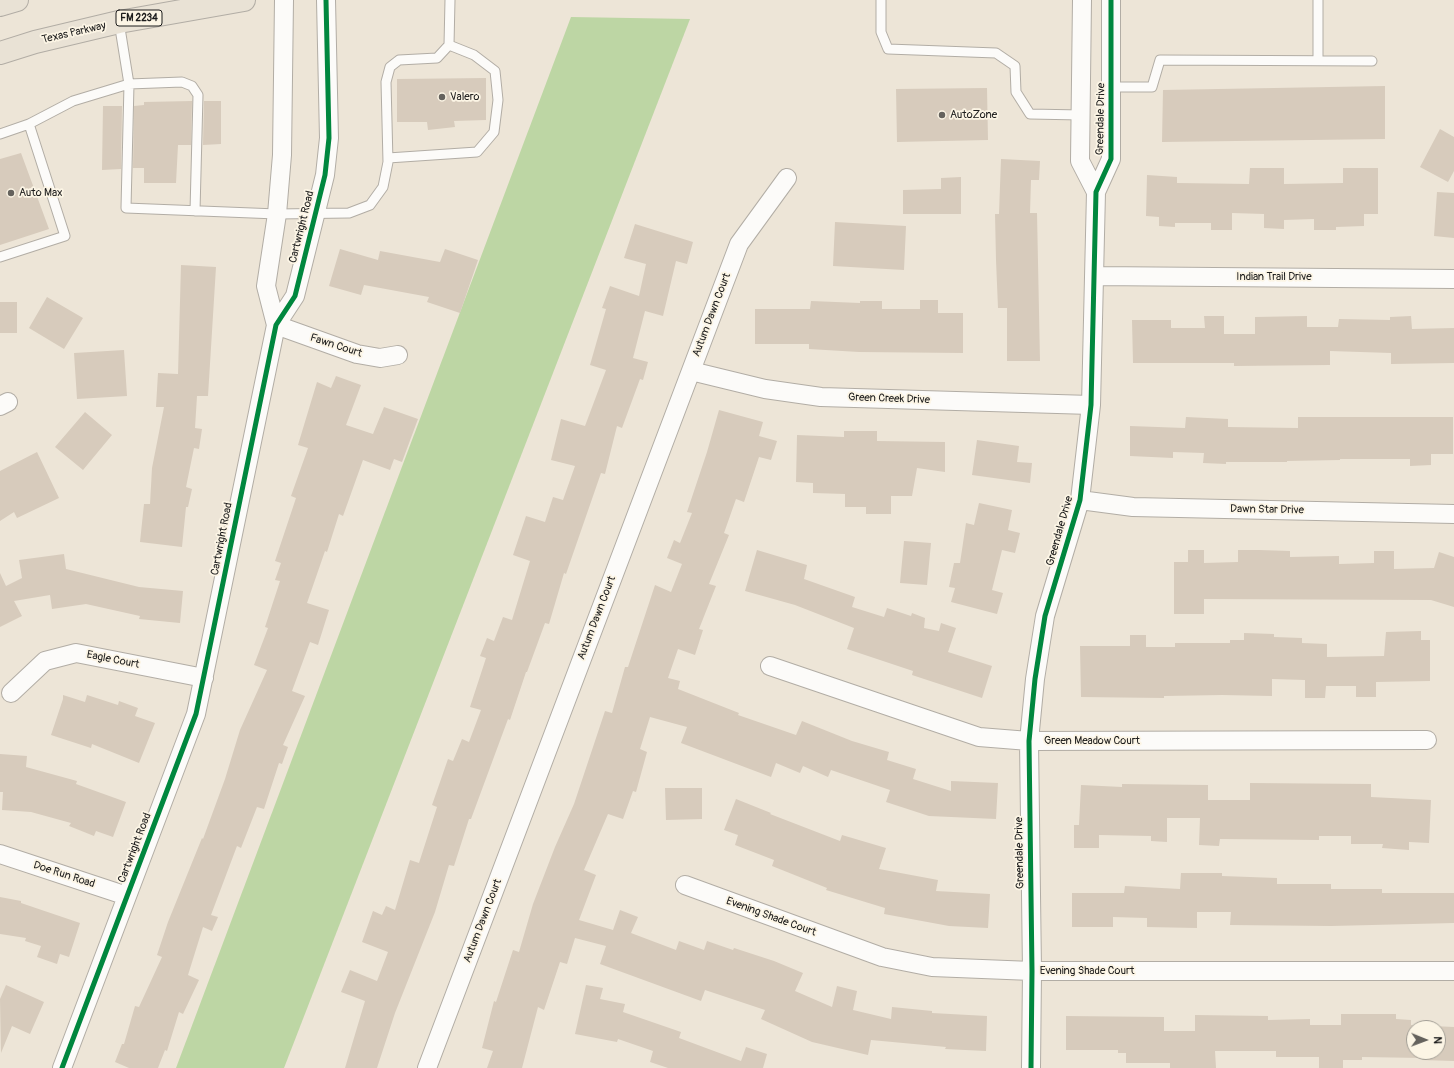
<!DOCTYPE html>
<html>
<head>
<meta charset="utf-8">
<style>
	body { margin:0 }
	#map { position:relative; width:1454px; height:1068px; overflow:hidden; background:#ede5d7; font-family:Pangolin,sans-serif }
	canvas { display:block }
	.north { position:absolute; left:1406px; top:1020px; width:40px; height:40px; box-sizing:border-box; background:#fcf5e5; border:1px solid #a29e95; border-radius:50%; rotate:91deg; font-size:11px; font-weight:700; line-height:16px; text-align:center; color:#1c1c1c }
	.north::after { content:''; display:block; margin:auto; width:14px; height:18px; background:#65625d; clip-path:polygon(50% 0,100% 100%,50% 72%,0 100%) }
</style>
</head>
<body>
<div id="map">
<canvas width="1454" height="1068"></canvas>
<div class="north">N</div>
</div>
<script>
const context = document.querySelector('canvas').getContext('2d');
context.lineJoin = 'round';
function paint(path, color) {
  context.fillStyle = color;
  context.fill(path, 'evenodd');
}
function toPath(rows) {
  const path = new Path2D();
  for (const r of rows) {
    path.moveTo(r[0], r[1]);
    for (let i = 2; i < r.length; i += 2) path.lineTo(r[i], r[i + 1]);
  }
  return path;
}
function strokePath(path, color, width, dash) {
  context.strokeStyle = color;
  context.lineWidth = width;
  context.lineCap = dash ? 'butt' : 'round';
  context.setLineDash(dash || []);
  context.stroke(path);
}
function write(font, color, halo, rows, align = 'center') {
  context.font = font + ' Pangolin,sans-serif';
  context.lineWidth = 3.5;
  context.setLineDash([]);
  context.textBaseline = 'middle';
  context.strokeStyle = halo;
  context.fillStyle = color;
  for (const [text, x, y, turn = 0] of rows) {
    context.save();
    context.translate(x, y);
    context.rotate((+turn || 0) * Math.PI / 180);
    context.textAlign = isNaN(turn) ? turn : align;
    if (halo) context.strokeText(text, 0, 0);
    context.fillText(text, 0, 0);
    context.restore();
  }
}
const green = toPath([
	[571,17,690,19,284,1068,176,1068]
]);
const building = toPath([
	[486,78,486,120,454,121,455,127,428,130,427,122,397,122,397,79],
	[1385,86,1385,139,1162,142,1163,90],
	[987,88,988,140,897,142,896,89],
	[192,101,191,145,178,145,176,183,144,183,144,168,133,168,134,106,144,105,144,102],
	[204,101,221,101,221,144,203,145],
	[103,106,122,106,121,169,102,170],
	[1440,129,1454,137,1454,171,1448,182,1420,167],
	[21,153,49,229,0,245,0,159],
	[1001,159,1040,161,1039,180,1031,180,1030,213,1037,213,1040,361,1007,361,1007,308,998,308,996,260,995,214,999,214],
	[1250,168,1284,168,1284,184,1343,183,1343,168,1378,168,1378,214,1364,214,1364,226,1336,227,1336,230,1314,230,1314,219,1284,220,1284,229,1264,228,1264,214,1232,213,1232,230,1211,230,1211,223,1175,223,1175,227,1159,226,1159,217,1146,216,1147,175,1177,177,1177,183,1249,184],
	[961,177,961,214,903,214,903,190,941,189,941,178],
	[1437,192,1454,193,1454,238,1434,236],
	[835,222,906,226,904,270,833,266],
	[635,224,693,242,687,264,676,261,663,316,645,311,633,358,648,362,643,380,640,379,622,428,617,426,605,474,601,473,566,574,564,573,549,624,545,623,527,672,526,672,510,720,508,719,471,819,469,819,454,866,449,865,435,912,395,1013,377,1068,345,1068,365,1001,341,992,350,970,377,981,388,952,362,942,373,911,382,915,386,906,395,910,410,860,419,863,437,807,432,805,448,759,453,761,462,739,469,742,481,710,470,707,486,658,480,656,487,638,494,641,503,617,512,620,530,561,513,555,526,516,545,522,553,497,563,500,575,466,551,460,561,419,585,426,606,370,590,365,606,309,602,308,610,286,639,296,646,264,624,258],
	[340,249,378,260,380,251,440,262,445,249,478,260,460,313,427,302,429,297,364,285,361,295,329,286],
	[181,265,216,267,208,396,197,396,195,428,202,429,199,449,194,448,186,487,192,489,188,507,186,507,182,547,140,542,144,504,150,504,152,468,164,407,156,407,158,373,178,374],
	[47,297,83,318,64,349,29,328],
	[920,300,938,300,938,313,963,313,963,353,859,352,809,349,809,344,755,344,755,309,810,309,811,301,860,303,860,301,882,301,882,309,920,309],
	[0,302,17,302,17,333,0,333],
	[1204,316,1224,316,1224,334,1255,334,1255,317,1307,316,1307,327,1338,327,1339,319,1390,320,1390,317,1411,316,1412,329,1454,328,1454,363,1391,364,1391,353,1330,351,1330,365,1234,366,1234,363,1133,363,1132,320,1171,320,1171,328,1205,328],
	[124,350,127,396,77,399,74,353],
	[336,376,361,385,346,425,373,434,384,407,418,419,402,462,394,459,390,470,363,460,343,516,339,514,327,552,325,551,307,603,329,610,318,645,310,642,292,691,305,696,283,745,288,747,282,764,279,763,264,809,257,807,241,848,237,846,211,915,218,917,212,931,203,927,188,975,199,980,183,1014,179,1012,167,1051,165,1050,158,1068,129,1068,115,1062,122,1044,124,1044,135,1006,139,1007,162,957,157,955,168,922,202,838,203,839,225,779,240,730,267,670,254,665,268,628,265,627,280,581,275,580,281,563,275,561,296,498,291,496,308,448,298,445,317,382,331,388],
	[719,410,763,422,759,436,777,441,771,460,759,457,744,502,736,499,724,533,729,535,709,584,716,586,699,629,703,630,695,655,678,649,668,678,680,681,678,689,739,713,738,715,796,735,802,721,852,741,889,752,887,760,916,769,913,779,951,791,951,781,998,783,996,819,929,816,886,802,890,790,831,770,828,777,803,766,800,773,776,763,771,777,681,743,687,727,650,717,640,749,647,752,636,792,633,791,623,819,608,814,584,870,596,875,579,920,613,930,620,910,638,917,631,933,676,950,679,941,704,950,707,941,733,950,734,948,774,961,803,973,795,991,832,1007,837,986,857,991,853,1010,891,1019,892,1007,932,1011,932,1013,987,1016,986,1051,945,1049,946,1047,871,1040,868,1055,812,1042,761,1019,765,1010,705,990,701,1001,600,964,606,946,575,938,567,964,560,962,544,1010,538,1007,522,1068,487,1068,493,1051,482,1048,494,1001,496,1002,513,950,519,952,533,904,555,847,574,804,605,711,612,713,625,667,628,667,655,585,671,592,682,564,667,558,674,540,680,543,692,513,687,512,707,452],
	[85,412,112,435,83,470,55,447],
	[1186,417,1228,419,1228,427,1298,428,1298,417,1453,417,1453,454,1431,454,1431,465,1410,466,1410,459,1340,459,1340,460,1287,461,1287,462,1226,462,1226,464,1203,463,1204,453,1173,452,1173,458,1130,456,1130,426,1185,428],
	[844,431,877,431,877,441,945,442,945,472,917,468,912,496,891,496,891,514,866,514,866,507,845,507,845,494,813,493,813,483,796,482,797,435,844,437],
	[977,440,1019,446,1017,462,1032,463,1030,483,972,475],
	[37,452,59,498,17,518,14,512,0,521,0,471],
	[979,503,1012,510,1008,530,1020,533,1015,553,1002,550,992,590,1003,593,997,614,951,602,955,588,949,587,954,563,960,563,966,523,974,525],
	[904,541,931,543,927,585,900,583],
	[757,550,807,565,804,579,855,597,852,607,884,617,887,608,911,616,912,613,925,618,924,628,939,631,941,623,956,628,948,652,992,666,982,698,912,675,913,671,847,649,854,628,795,605,745,591],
	[1188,550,1204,550,1204,563,1238,562,1238,550,1259,550,1290,551,1290,557,1339,556,1339,564,1374,563,1374,551,1394,551,1394,569,1434,568,1439,552,1454,557,1454,607,1431,600,1204,599,1204,614,1174,614,1174,562,1188,562],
	[64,554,66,569,139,587,183,591,180,623,139,619,140,616,86,604,52,609,50,595,14,601,22,616,0,627,0,573,6,586,22,578,19,560],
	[1421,631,1421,640,1430,640,1430,681,1376,682,1376,697,1356,697,1356,686,1326,686,1325,698,1305,698,1305,680,1272,679,1272,696,1222,695,1164,696,1164,698,1081,697,1080,646,1130,646,1130,635,1146,635,1146,647,1175,647,1175,643,1230,643,1230,640,1244,640,1244,633,1274,634,1274,637,1302,638,1302,643,1327,644,1327,657,1384,656,1386,632],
	[63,695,85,702,87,695,118,705,119,701,138,708,135,716,155,723,139,763,92,744,91,748,51,735,63,699],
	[0,754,27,756,26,767,77,781,76,784,126,802,113,837,96,831,94,836,69,826,71,823,31,812,2,810,3,792,0,792],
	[1250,783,1371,784,1371,797,1431,800,1429,843,1409,842,1409,850,1382,848,1383,844,1351,844,1351,836,1319,836,1319,840,1220,839,1219,846,1199,845,1200,818,1167,818,1167,842,1151,841,1151,836,1099,835,1099,848,1074,848,1074,825,1079,825,1081,785,1122,787,1122,784,1208,785,1208,800,1250,800],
	[665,788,702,788,702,819,666,820],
	[736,799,771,813,770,814,840,841,842,835,886,848,879,869,938,880,936,891,990,894,988,928,949,926,884,914,885,908,826,890,827,888,772,866,774,860,735,845,738,835,724,830],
	[1181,873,1222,873,1222,876,1277,878,1277,884,1331,884,1331,889,1382,889,1382,893,1454,893,1454,923,1331,926,1230,925,1231,912,1197,912,1197,928,1147,927,1147,918,1113,917,1113,927,1072,927,1072,893,1124,893,1125,886,1180,889],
	[0,897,21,901,21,903,80,923,69,957,60,954,57,964,37,957,41,946,25,941,26,938,0,934],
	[6,985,44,1002,30,1034,12,1026,1,1053,0,999],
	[586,985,603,988,600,999,625,1004,623,1012,681,1032,679,1038,741,1061,746,1047,767,1054,763,1068,668,1068,650,1062,653,1051,618,1039,617,1042,575,1034],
	[1341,1014,1396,1014,1396,1019,1411,1020,1411,1025,1454,1027,1454,1061,1422,1060,1422,1058,1362,1057,1362,1060,1343,1060,1343,1068,1319,1068,1319,1057,1276,1057,1276,1051,1215,1051,1216,1068,1170,1068,1170,1063,1126,1063,1126,1053,1118,1053,1118,1050,1066,1050,1066,1016,1164,1017,1164,1031,1195,1031,1195,1015,1268,1016,1268,1020,1310,1019,1310,1025,1341,1025],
	[1414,1028,1438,1028,1438,1052,1414,1052]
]);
const service = toPath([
	[881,0,881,32,888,49,996,53,1015,66,1016,92,1030,114,1081,115],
	[1318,0,1318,60],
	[119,22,129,84,126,208,277,214,349,213,370,205,383,187,388,162,386,82,390,67,399,60,437,58,449,45,450,0],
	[1111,87,1152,87,1160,60,1372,61],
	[0,134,29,124,73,101,129,84,182,82,192,86,198,95,195,211],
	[388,158,477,152,494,132,498,100,495,71,474,55,449,45],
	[0,257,65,236,29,124]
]);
const minor = toPath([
	[1082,0,1080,161,1096,192],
	[1095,276,1454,279],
	[276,325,266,286,277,214,282,155,284,0],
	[276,325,357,354,380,358,398,355],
	[691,371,765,389,821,397,1091,405],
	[0,406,8,402],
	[1080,500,1133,507,1454,514],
	[770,666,979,737,1029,741,1427,740],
	[11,693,45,661,76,653,204,678],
	[0,854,127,896],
	[685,885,882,957,932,967,1032,971,1454,971],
	[62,1068,196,714,276,325,295,296,325,175,329,138,326,0],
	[427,1068,739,244,787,178],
	[1031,1068,1032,971,1029,741,1035,679,1045,616,1080,500,1091,405,1096,192,1111,159,1111,0]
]);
const primary = toPath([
	[0,5,17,0],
	[0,53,35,42,119,22,244,0]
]);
const cycleway = toPath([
	[62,1068,196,714,276,325,295,296,325,175,329,138,326,0],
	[1031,1068,1032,971,1029,741,1035,679,1045,616,1080,500,1091,405,1096,192,1111,159,1111,0]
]);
const markers = [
	[442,97,4,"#65625d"],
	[942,115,4,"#65625d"],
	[11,193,4,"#65625d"]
];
const shields = [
	[139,18,46]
];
const shieldNames = [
	["FM 2234",139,18]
];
const streetNames = [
	["Texas Parkway",74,33,-13],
	["Greendale Drive",1101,119,-89],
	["Cartwright Road",302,227,-76],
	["Indian Trail Drive",1274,277],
	["Autum Dawn Court",712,315,-69],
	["Fawn Court",336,346,18],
	["Green Creek Drive",889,399,2],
	["Dawn Star Drive",1267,510,1],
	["Greendale Drive",1060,531,-74],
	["Cartwright Road",222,539,-79],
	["Autum Dawn Court",597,618,-69],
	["Eagle Court",113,660,11],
	["Green Meadow Court",1092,741],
	["Cartwright Road",135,848,-69],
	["Greendale Drive",1020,853,-91],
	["Doe Run Road",64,875,18],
	["Evening Shade Court",771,917,20],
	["Autum Dawn Court",483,921,-69],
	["Evening Shade Court",1087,971]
];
const poiNames = [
	["Valero",450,97],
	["AutoZone",950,115],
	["Auto Max",19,193]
];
paint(green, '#bdd6a4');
paint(building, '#d7cbbc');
strokePath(service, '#b2ada5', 11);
strokePath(minor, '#b2ada5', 20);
strokePath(primary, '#b2ada5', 24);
strokePath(service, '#fcfbf9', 9);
strokePath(minor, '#fcfbf9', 18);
strokePath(primary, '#e9e2d5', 22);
strokePath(cycleway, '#00873e', 5);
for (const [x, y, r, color] of markers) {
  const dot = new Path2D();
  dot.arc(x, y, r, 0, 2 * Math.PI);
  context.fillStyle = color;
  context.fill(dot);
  strokePath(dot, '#fcf5e5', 1.5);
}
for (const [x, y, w] of shields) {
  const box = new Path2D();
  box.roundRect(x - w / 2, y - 8, w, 16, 3);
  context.fillStyle = '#fcf5e5';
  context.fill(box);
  strokePath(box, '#1c1c1c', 1);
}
write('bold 10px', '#1c1c1c', null, shieldNames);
write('11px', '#1c1c1c', '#fcf5e5', streetNames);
write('11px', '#1c1c1c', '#fcf5e5', poiNames, 'left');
</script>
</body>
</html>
